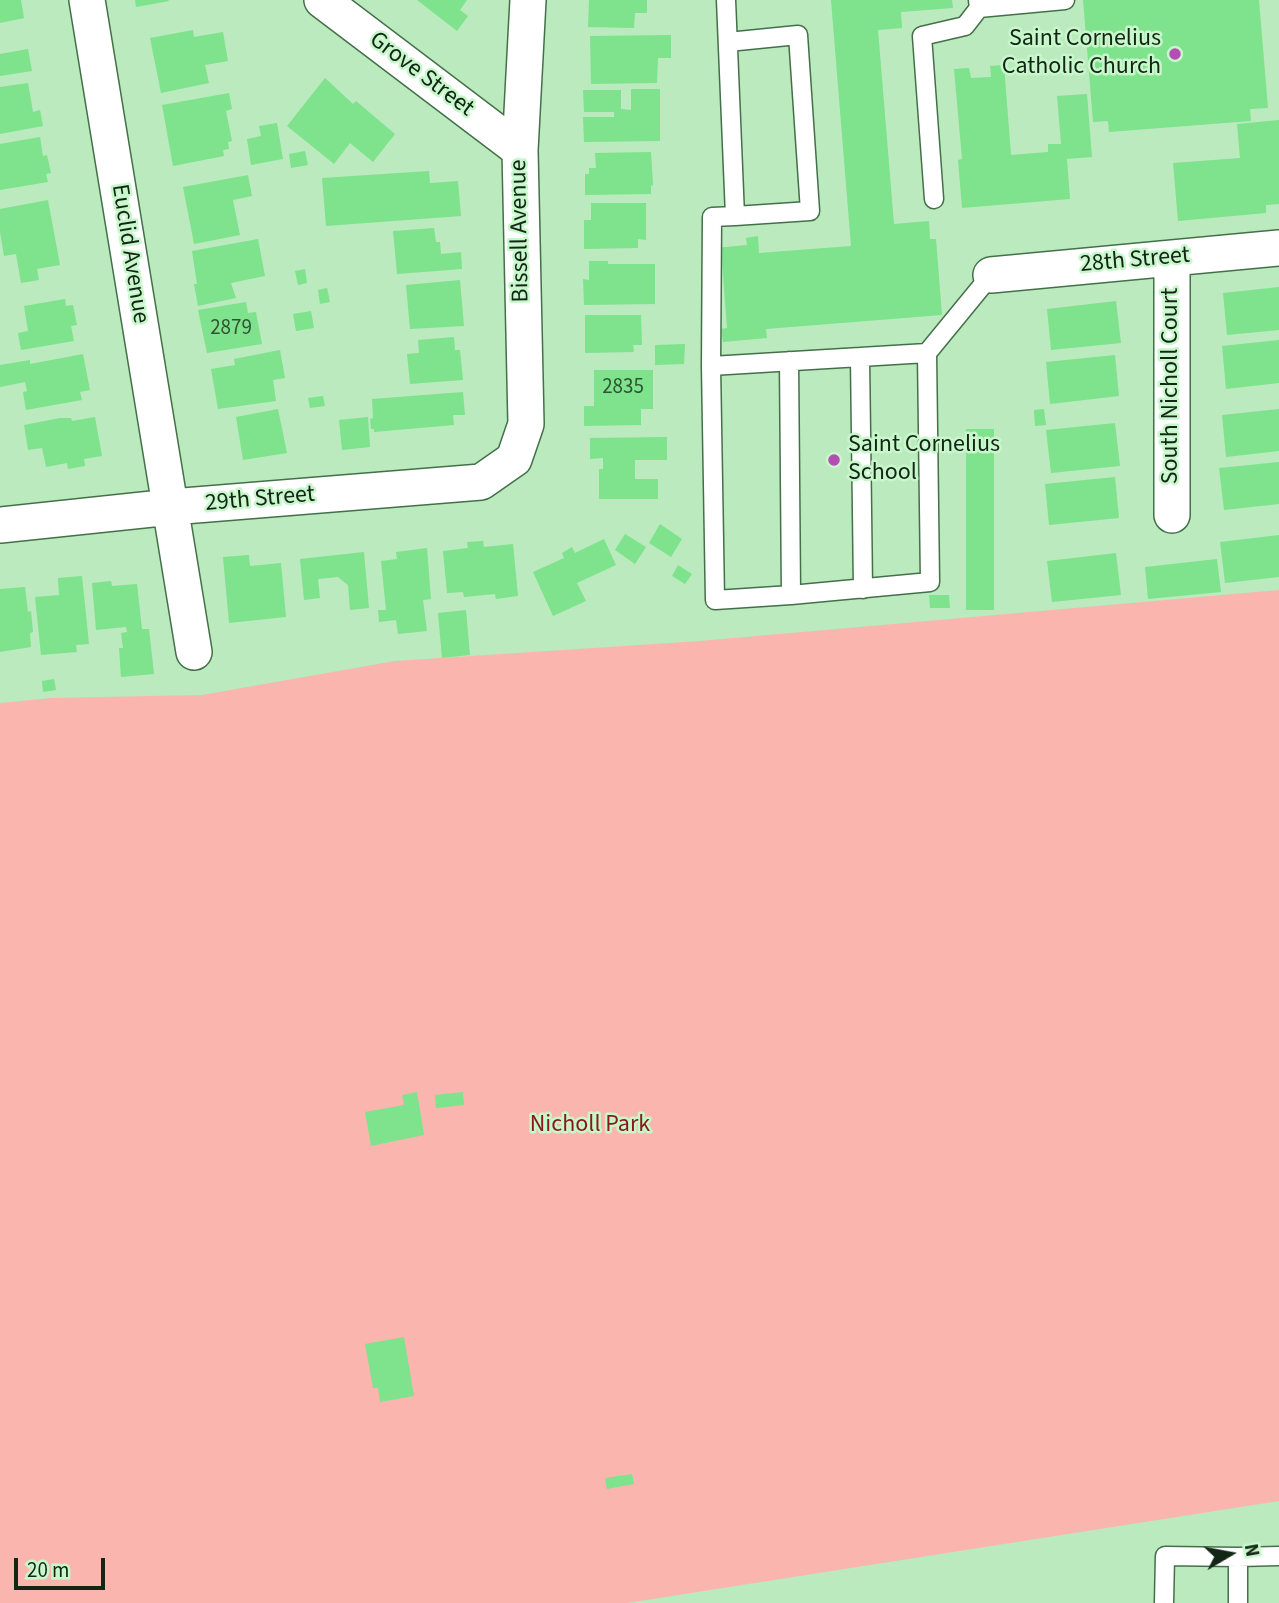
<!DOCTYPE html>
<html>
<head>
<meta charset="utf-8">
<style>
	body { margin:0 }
	#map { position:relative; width:1279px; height:1603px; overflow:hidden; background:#baeabe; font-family:"Source Sans 3",sans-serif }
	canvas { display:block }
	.north { position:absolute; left:1195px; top:1519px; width:70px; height:70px; -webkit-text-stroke:5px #c7f7cb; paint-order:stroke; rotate:80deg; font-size:19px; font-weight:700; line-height:28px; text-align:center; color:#132515 }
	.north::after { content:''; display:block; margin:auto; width:24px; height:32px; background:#132515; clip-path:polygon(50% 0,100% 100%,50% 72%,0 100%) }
	.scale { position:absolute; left:14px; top:1558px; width:91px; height:32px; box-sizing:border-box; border:4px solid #132515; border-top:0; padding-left:9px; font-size:21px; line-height:24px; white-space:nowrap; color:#132515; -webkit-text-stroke:5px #c7f7cb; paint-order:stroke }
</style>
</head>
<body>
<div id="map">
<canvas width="1279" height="1603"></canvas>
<div class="north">N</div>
<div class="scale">20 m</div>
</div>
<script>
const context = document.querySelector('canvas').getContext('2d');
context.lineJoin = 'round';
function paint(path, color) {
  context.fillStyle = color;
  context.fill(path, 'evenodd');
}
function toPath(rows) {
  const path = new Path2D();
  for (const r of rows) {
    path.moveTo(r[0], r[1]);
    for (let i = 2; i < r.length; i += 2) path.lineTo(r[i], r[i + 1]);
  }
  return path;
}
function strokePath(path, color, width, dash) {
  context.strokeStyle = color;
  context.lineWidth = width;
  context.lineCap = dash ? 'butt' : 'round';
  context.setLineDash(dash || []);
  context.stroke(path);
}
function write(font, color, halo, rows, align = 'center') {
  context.font = font + ' "Source Sans 3",sans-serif';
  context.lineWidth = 5;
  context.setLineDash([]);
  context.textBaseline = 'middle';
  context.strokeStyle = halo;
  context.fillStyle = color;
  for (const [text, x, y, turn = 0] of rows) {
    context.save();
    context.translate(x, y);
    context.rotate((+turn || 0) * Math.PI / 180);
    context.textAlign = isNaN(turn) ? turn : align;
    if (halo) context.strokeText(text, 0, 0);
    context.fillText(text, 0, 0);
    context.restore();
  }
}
const green = toPath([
	[1279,590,1279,1501,627,1603,0,1603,0,703,51,698,202,695,395,661,700,641]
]);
const building = toPath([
	[0,0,21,0,24,18,0,23],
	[135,0,168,0,169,1,136,7],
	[417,0,467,0,460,10,468,16,457,31],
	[589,0,647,0,647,13,635,13,634,28,588,27],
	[831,0,952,0,953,8,901,12,902,28,878,30,894,224,929,221,930,239,936,239,942,315,766,329,767,338,723,342,721,329,727,328,722,261,716,262,715,248,747,245,746,238,758,236,759,253,851,246],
	[1083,0,1259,0,1268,108,1250,109,1251,121,1109,132,1108,121,1093,122],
	[193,30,194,37,223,32,228,61,205,65,209,83,161,93,150,38],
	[671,35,671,58,658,58,657,83,591,84,590,36],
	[28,49,32,71,0,76,0,54],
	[1004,65,1011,155,1048,152,1048,144,1061,144,1057,96,1087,94,1092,157,1067,159,1070,199,962,208,958,160,962,159,954,69,969,68,971,78,991,77,990,66],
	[325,78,353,104,356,101,395,134,373,162,350,143,334,164,287,126],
	[28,83,33,112,40,110,43,126,0,134,0,87],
	[631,89,660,89,660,141,584,142,583,117,614,117,614,112,584,112,583,90,621,90,621,109,631,110],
	[229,93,232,109,226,111,232,141,228,142,229,149,223,150,224,156,173,166,162,105],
	[1279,120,1279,204,1266,205,1266,213,1178,221,1173,163,1240,158,1237,124],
	[277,123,283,159,251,165,247,139,261,136,259,126],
	[40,137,43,156,47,155,51,173,46,174,48,182,0,190,0,144],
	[305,151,308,165,291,168,289,154],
	[651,152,653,185,651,186,651,194,585,195,585,174,589,174,589,168,596,168,595,153],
	[429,171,430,183,458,181,461,216,326,226,322,178],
	[248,175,252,196,233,200,240,235,194,244,183,187],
	[48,200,60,265,37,269,39,280,21,283,16,254,4,256,0,232,0,209],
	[591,203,646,203,646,240,638,239,638,248,584,249,584,220,591,220],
	[434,228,436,242,440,242,441,254,461,252,462,269,397,274,393,231],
	[258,239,265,276,231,283,236,298,198,306,194,284,197,284,192,251],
	[589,261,608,261,608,264,655,264,655,304,584,305,583,279,589,280],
	[305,269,307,283,298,285,295,271],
	[460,280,464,326,410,329,406,285],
	[1279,287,1279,330,1227,335,1223,293],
	[327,288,330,302,320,304,318,290],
	[65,299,66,306,73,305,77,325,71,326,74,341,21,350,18,333,28,331,24,306],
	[1116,301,1121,343,1051,350,1047,309],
	[246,302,248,313,256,312,262,344,207,353,198,310],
	[311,311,314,328,296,331,293,314],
	[585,315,641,315,642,345,633,345,634,352,585,353],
	[454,337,455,350,460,350,463,380,410,384,407,354,419,353,418,340],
	[1279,340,1279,383,1226,389,1222,346],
	[685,344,684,364,655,365,655,345],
	[280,350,285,378,273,380,276,401,218,409,211,369,235,365,234,359],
	[83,354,90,390,80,392,82,400,26,410,23,392,27,391,25,382,0,387,0,365,30,360,30,364],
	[1115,355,1119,396,1050,404,1046,362],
	[594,370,653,370,653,409,641,409,641,425,584,426,584,406,594,406],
	[463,392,465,415,453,415,454,425,374,432,374,429,371,429,370,419,373,418,372,399],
	[323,396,325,406,310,408,308,398],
	[278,409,287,453,243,460,236,417],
	[1044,409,1046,425,1035,426,1034,410],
	[1279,409,1279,451,1226,457,1222,415],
	[95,417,102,456,84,459,85,466,68,469,67,463,46,467,42,448,28,450,24,425,60,418,71,418,72,421],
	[368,417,370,447,342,450,339,420],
	[1115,423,1120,466,1051,473,1046,430],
	[966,429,994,429,994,610,966,610],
	[667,437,667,460,635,460,635,479,658,479,658,499,599,499,599,469,603,469,603,458,590,459,590,438],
	[1279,462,1279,504,1224,510,1219,468],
	[1115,477,1119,518,1049,525,1045,484],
	[660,524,682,539,671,557,649,543],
	[625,534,646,547,635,564,615,550],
	[1279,535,1279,577,1225,583,1220,542],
	[604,539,616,565,577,583,586,601,553,616,533,572,564,558,562,553,572,547,575,553],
	[483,541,484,547,513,544,518,596,496,599,495,594,464,597,463,592,447,593,443,551,468,548,467,542],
	[427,548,431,599,423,600,427,631,398,634,396,620,379,622,378,610,386,610,381,561,397,559,396,552],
	[364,552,369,608,350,610,348,585,338,577,318,579,320,598,304,600,300,559],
	[1116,553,1121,595,1052,602,1047,561],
	[249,555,250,566,281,563,286,617,229,623,223,557],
	[1217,559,1221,592,1148,599,1145,567],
	[678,565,692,574,685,584,672,576],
	[82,576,89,644,76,645,77,652,41,655,35,597,59,595,58,578],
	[111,581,112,586,137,584,142,629,149,629,154,674,121,677,119,648,123,648,121,633,127,632,126,627,96,630,92,583],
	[25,587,28,612,31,611,33,632,30,633,31,647,0,652,0,589],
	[929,595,949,595,950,608,930,608],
	[466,610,470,655,442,658,438,613],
	[54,679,56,690,43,692,42,681],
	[417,1092,424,1135,371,1146,365,1112,404,1105,402,1095],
	[463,1092,464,1105,436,1108,435,1095],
	[404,1337,414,1396,380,1402,378,1388,373,1388,365,1344],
	[632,1474,634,1484,607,1489,605,1478]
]);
const service = toPath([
	[726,0,735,216,712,217,711,366,927,353],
	[979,8,1065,0],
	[728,42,798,35,810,211,735,216],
	[934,199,922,36,965,26,979,8,978,0],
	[860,357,863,589],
	[711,366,715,600,791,595,789,361],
	[791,595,930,582,927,353,991,275],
	[1164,1603,1165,1556,1238,1557],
	[1238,1603,1238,1557,1279,1556]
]);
const minor = toPath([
	[87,0,194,652],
	[322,0,520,150],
	[1172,258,1172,515],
	[991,275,1279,248],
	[0,525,171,507,481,482,514,459,526,424,520,150,528,0]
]);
const markers = [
	[1175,54,7,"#b34eb4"],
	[834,460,7,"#b34eb4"]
];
const numberNames = [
	["2879",231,329],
	["2835",623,388]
];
const poiNames = [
	["Saint Cornelius",1161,40],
	["Catholic Church",1161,68],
	["Saint Cornelius",848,446,"left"],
	["School",848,474,"left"]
];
const streetNames = [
	["Grove Street",421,75,37],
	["Bissell Avenue",521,231,-91],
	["Euclid Avenue",129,254,81],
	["28th Street",1135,261,-5],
	["South Nicholl Court",1172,386,-90],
	["29th Street",260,500,-5]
];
const parkNames = [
	["Nicholl Park",590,1126]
];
paint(green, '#fab6ae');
paint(building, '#7fe28c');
strokePath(service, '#447049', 21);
strokePath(minor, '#447049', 38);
strokePath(service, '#fff', 18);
strokePath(minor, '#fff', 35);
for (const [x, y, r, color] of markers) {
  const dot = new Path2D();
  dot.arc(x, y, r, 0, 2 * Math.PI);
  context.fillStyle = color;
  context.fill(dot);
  strokePath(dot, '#c7f7cb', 2.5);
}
write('21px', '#2e5433', null, numberNames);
write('24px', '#132515', '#c7f7cb', poiNames, 'right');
write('24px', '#132515', '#c7f7cb', streetNames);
write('24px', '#871918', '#c7f7cb', parkNames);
</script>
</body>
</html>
